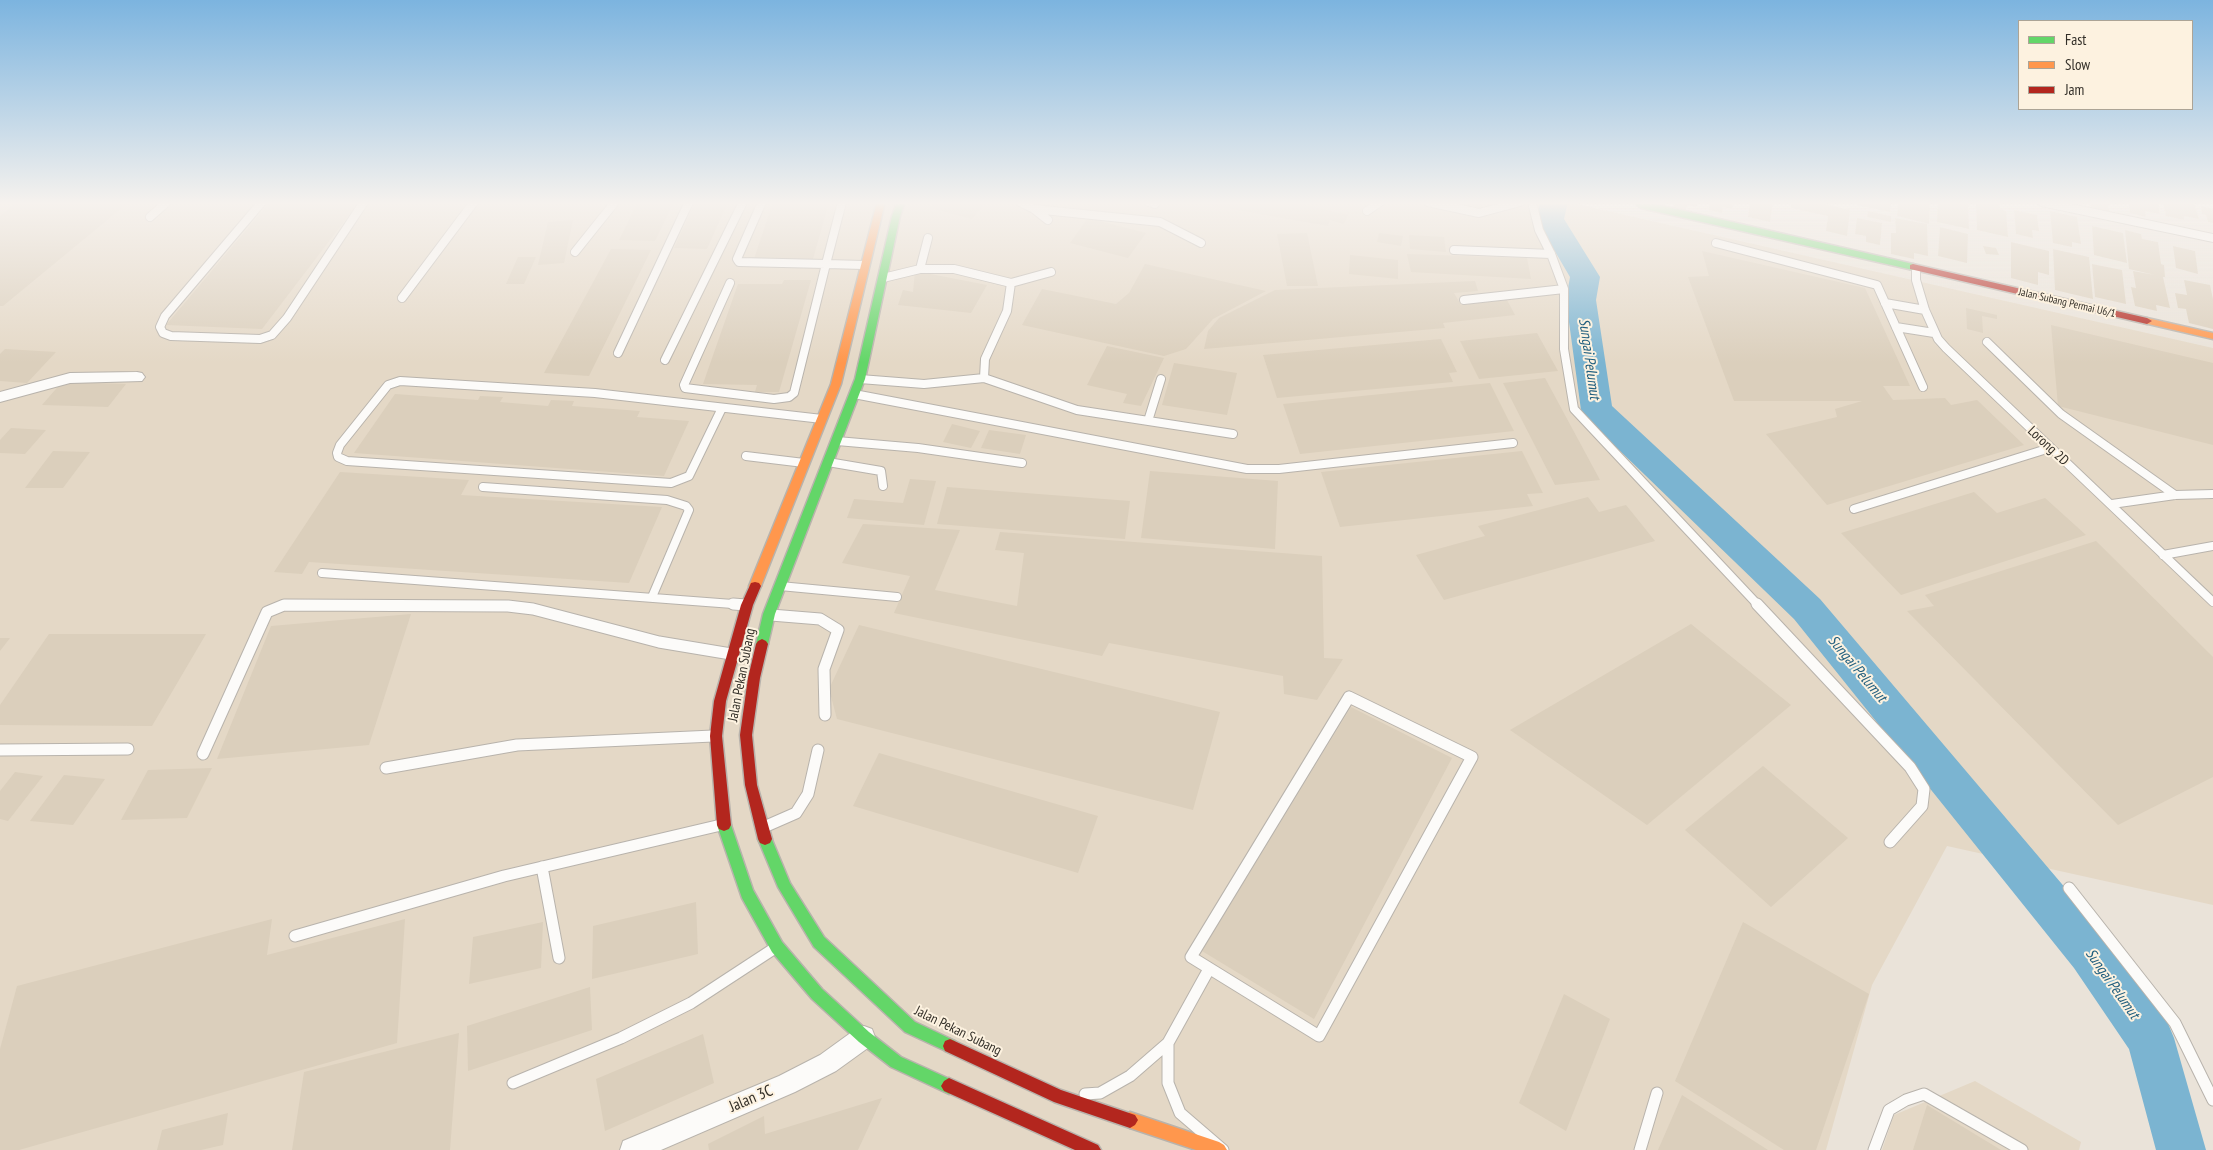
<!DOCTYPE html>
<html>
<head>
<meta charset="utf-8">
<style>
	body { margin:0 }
	#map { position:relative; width:2213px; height:1150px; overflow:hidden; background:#eae3d9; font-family:"PT Sans Narrow",sans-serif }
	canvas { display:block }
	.legend { position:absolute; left:2018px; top:20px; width:175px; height:90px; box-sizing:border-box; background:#fdf2e0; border:1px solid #aca496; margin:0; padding:6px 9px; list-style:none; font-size:15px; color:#332f28 }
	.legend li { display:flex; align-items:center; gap:10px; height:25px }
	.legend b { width:25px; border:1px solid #aca496 }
</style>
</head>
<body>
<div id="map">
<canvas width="2213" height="1150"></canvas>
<ul class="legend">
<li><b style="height:6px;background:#63d668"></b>Fast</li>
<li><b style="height:6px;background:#ff974d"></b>Slow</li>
<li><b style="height:6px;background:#b3261e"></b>Jam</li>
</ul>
</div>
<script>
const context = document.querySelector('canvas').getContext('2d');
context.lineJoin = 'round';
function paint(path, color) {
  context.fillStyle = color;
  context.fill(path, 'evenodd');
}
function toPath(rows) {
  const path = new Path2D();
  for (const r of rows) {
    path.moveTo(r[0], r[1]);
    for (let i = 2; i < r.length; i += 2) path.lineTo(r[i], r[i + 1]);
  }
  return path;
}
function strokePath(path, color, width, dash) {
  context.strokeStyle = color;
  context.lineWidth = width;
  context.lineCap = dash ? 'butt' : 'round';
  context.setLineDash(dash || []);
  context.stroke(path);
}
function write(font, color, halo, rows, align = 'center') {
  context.font = font + ' "PT Sans Narrow",sans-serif';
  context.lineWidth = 4;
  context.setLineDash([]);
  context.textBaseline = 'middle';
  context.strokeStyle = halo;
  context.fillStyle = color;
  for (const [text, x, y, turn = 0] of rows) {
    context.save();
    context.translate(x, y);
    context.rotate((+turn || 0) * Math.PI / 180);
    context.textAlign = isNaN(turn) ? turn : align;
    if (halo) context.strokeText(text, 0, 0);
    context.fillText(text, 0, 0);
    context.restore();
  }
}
const built = toPath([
	[0,202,1568,202,2213,348,2213,905,1947,846,1872,985,1826,1150,0,1150],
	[1975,1081,2081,1142,2079,1150,1882,1150,1894,1115]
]);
const river = toPath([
	[1540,202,1568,202,1564,219,1600,277,1596,300,1612,406,1820,599,2106,936,2167,1021,2174,1038,2206,1150,2156,1150,2129,1049,2074,968,1794,619,1586,418,1581,410,1566,300,1570,277,1536,219,1540,202]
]);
const building = toPath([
	[17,202,129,202,3,306,0,306,0,216],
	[270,202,359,202,262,329,166,325],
	[638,202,674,202,655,241,619,240],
	[695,202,728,202,707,249,674,248],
	[773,202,829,202,813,259,754,259],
	[935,202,986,202,972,219,930,208],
	[1205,202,1292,202,1348,215,1344,224,1330,220,1328,226,1203,204],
	[1459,202,1483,202,1482,208],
	[1675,202,1698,202,1696,207,1687,205,1686,211,1674,208],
	[1710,202,1733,202,1732,209,1723,207,1722,213,1709,210],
	[1750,202,1773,202,1770,222,1748,217],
	[1792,202,1816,202,1850,210,1847,236,1826,231,1828,216,1791,208],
	[1857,202,1891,202,1890,212,1857,205],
	[1898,202,1930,202,1929,224,1897,216],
	[1938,202,1968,203,1969,229,1937,222],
	[1976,202,1999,202,2000,209,2006,211,2008,237,1977,230],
	[2090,202,2108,202,2109,212,2091,208],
	[2129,202,2158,202,2160,214,2145,211,2146,217,2130,213],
	[2163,202,2194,202,2199,219,2184,216,2184,220,2166,216],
	[2201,206,2213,209,2213,223,2208,222,2206,215,2202,214],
	[2014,210,2037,215,2039,231,2032,230,2033,238,2016,234],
	[1868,211,1891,216,1891,222,1867,217],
	[2050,211,2077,217,2081,244,2072,242,2072,247,2053,243],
	[1088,218,1146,233,1128,258,1070,243],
	[1857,218,1882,223,1880,245,1866,242,1866,236,1855,234],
	[1895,218,1927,224,1928,256,1914,253,1914,259,1891,254,1891,233,1896,233],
	[573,220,564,263,538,265,548,222],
	[2092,226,2123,233,2127,263,2094,255],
	[1940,227,1968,234,1967,263,1938,256],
	[2125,230,2141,234,2142,239,2158,242,2161,264,2164,265,2165,277,2163,277,2170,308,2156,305,2157,311,2135,306,2131,287,2136,288,2133,271,2155,275,2129,269],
	[1307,233,1318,286,1287,286,1277,234],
	[1379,233,1403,236,1401,246,1377,242],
	[1409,235,1444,237,1446,252,1410,249],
	[2011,242,2049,251,2049,275,2038,272,2038,285,2011,278],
	[1983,246,1996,248,1999,255,1986,254],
	[2173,246,2195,251,2198,274,2176,268],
	[611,249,651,250,589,376,544,373],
	[2053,249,2089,257,2093,299,2055,290],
	[1702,251,1865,288,1910,386,1883,386,1893,400,1945,398,1951,405,1977,400,2024,445,1827,505,1766,434,1837,417,1835,409,1862,401,1734,401,1688,277,1709,276],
	[1407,254,1527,258,1531,279,1411,272],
	[1350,255,1398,260,1398,279,1349,274],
	[518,257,536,257,524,284,506,284],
	[1145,264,1266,291,1213,319,1186,349,1164,356,1022,325,1042,289,1116,304,1129,293],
	[2092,264,2122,270,2126,304,2095,297],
	[915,271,987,285,971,313,898,305,903,290,913,292],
	[784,280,811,280,779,392,755,392,757,385,703,384,738,284,782,284],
	[2184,280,2210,285,2213,299,2213,329,2189,323,2186,309,2178,308,2175,293,2187,295],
	[1475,281,1478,291,1454,293,1461,305,1507,300,1515,315,1443,323,1445,328,1204,349,1208,331,1219,318,1275,290],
	[1966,308,1997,315,1997,319,1982,316,1983,333,1967,329],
	[2051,325,2213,363,2213,445,2058,406],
	[1537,333,1558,371,1479,379,1460,341],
	[1441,339,1457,372,1449,373,1453,382,1277,398,1263,355],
	[1107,346,1164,358,1141,406,1123,403,1127,394,1087,385],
	[5,349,56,352,27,383,0,381,0,354],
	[1174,363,1237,373,1227,415,1162,405],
	[1545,378,1600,480,1555,485,1503,383],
	[62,382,126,384,108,407,42,405],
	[1490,383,1514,431,1300,454,1283,404],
	[395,394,478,400,480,396,503,397,500,402,548,406,551,400,574,401,572,406,640,411,637,417,689,421,664,476,354,453],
	[952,424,980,431,971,448,943,442],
	[11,428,46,430,25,454,0,453,0,440],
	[989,430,1026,435,1020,454,981,448],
	[53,451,90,452,63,488,25,488],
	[1522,451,1543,493,1527,494,1533,506,1340,527,1321,472],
	[1150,471,1278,481,1275,549,1141,538],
	[340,472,469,480,461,495,662,507,629,583,309,562,302,574,274,572],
	[910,479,936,481,924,525,847,518,854,499,903,503],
	[947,487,1130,501,1125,539,937,524],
	[1974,492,1997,513,2045,498,2086,535,1901,595,1841,533],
	[1588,497,1599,512,1626,505,1655,541,1444,600,1416,555,1485,536,1478,526],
	[863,524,960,530,935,590,1017,606,1024,553,995,550,1000,532,1322,556,1324,658,1343,659,1317,700,1284,694,1283,676,1109,643,1102,656,894,613,910,576,842,563],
	[2096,541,2213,657,2213,777,2118,825,1907,611,1934,606,1925,595],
	[411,614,369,745,217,759,271,626],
	[1691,624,1791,705,1647,825,1510,730],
	[859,625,1220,712,1193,810,837,719,829,689],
	[49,634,206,634,152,726,0,725,0,705],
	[0,638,10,638,0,651],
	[1351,707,1452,758,1314,1019,1202,951],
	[879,753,1098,816,1078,873,853,806],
	[1763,766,1848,838,1771,907,1685,830],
	[212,768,187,818,121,820,148,770],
	[15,772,43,776,8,821,0,819,0,791],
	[64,775,105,779,73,825,30,821],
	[696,902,698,954,592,979,593,926],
	[272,919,267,955,405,919,397,1043,19,1150,0,1150,0,1049,17,986],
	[543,922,541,968,469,984,473,937],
	[1743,922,1869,994,1816,1150,1784,1150,1675,1081],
	[590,987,592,1030,468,1071,467,1026],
	[1564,994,1610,1019,1566,1131,1519,1103],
	[459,1033,450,1150,292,1150,304,1072],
	[703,1034,714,1083,605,1131,596,1079],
	[1682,1095,1768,1150,1658,1150],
	[882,1098,858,1150,709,1150,708,1144,764,1116,765,1134],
	[1927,1105,2001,1150,1913,1150],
	[228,1113,223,1145,201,1150,157,1150,162,1130]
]);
const laneFar1 = toPath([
	[262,202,165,316,160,327,163,333,171,336,260,339,272,335,287,318,364,202],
	[762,202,737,259,739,262,826,264,842,202],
	[1020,202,1034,209,1048,220],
	[1149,202,1155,204],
	[1428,202,1479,213,1520,202],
	[1532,202,1539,230,1551,254,1564,289,1564,349,1574,409,1758,605],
	[1034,209,1160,222,1201,243],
	[1367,211,1380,202],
	[150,217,167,202],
	[1716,243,1877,285,1923,387],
	[1454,250,1551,254],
	[575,252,615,202],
	[920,269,928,238],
	[1916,269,1916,280,1925,310,1938,339,1946,348,2213,602],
	[883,278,920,269,954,269,1011,283],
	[730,283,684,385,685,388,774,399,789,397,794,393,826,264,864,265],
	[402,298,474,202],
	[1464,300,1564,289],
	[1885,303,1925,310],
	[1896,327,1934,333],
	[1987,342,2061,414,2175,495],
	[618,353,689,202],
	[665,360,743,202],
	[984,378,985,359,1007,311,1011,283,1051,272],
	[860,379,924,384,984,378,1077,410,1233,434],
	[854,394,1247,469,1279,469,1513,443],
	[722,408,689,476,671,483,347,461,338,457,337,453,340,445,388,385,400,381,595,393,822,419],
	[1148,421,1161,379],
	[837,441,918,448,1022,463],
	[746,456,804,463],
	[828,462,881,471,883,486],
	[483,487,667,500,686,506,689,510,652,597],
	[2112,504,2175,495,2213,494],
	[1854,509,2050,448],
	[2163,555,2213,546],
	[322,573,746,605],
	[780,586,897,597],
	[283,605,343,605]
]);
const lane = toPath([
	[733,604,746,605],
	[1757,604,1910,767,1924,789,1922,806,1890,842],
	[771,615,820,619,838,630,824,669,825,715],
	[1349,697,1472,757,1319,1036,1191,957,1349,697],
	[0,750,128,749],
	[203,754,267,612,284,605,508,606,533,609,659,642,731,654],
	[386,768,517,745,713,736],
	[764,827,796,813,808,794,818,750],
	[542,867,559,958],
	[2069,888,2175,1023,2213,1100],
	[295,936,504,876,721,825],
	[1168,1043,1168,1083,1180,1113,1223,1150],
	[513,1083,621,1038,691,1003,775,948],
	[1085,1094,1100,1093,1130,1076,1168,1043,1209,969],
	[1640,1150,1657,1093],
	[1874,1150,1889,1110,1906,1100,1924,1094,2022,1150]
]);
const street = toPath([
	[2035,202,2062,202,2213,234,2213,242,2041,206,2035,202],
	[137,372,142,373,145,377,142,381,70,383,0,402,0,392,70,373,137,372],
	[864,1026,872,1029,875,1037,872,1045,836,1071,795,1092,661,1150,620,1150,623,1141,779,1076,820,1055,856,1029,864,1026]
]);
const fast = toPath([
	[897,202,905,202,900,216,865,379,775,614,768,644,766,647,762,649,758,647,756,644,763,614,855,379,892,216,897,202],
	[1638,202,1646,202,1913,264,1917,267,1913,270,1641,208,1637,205,1638,202],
	[724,819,729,821,731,825,753,890,782,942,822,989,869,1032,901,1057,954,1081,957,1086,954,1091,949,1094,891,1067,859,1042,812,999,772,952,742,898,717,825,719,821,724,819],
	[765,833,770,835,790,883,824,937,915,1022,955,1041,957,1046,955,1051,950,1053,905,1032,814,947,778,887,758,839,760,835,765,833]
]);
const slow = toPath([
	[877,202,885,202,841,384,761,586,759,589,755,590,751,589,749,586,831,384,877,202],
	[2147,318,2213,333,2213,339,2144,323,2144,319,2147,318],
	[1130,1112,1219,1142,1224,1145,1227,1150,1196,1150,1130,1128,1125,1125,1122,1120,1125,1115,1130,1112]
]);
const jam = toPath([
	[1913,264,2147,318,2152,321,2147,324,1910,269,1910,265,1913,264],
	[755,582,759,583,761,586,753,605,726,701,722,736,731,825,729,829,724,831,719,829,717,825,710,736,714,701,741,605,751,583,755,582],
	[762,639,766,641,768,644,760,678,752,735,757,785,772,839,770,843,765,845,760,843,758,839,745,785,740,735,748,678,756,644,758,641,762,639],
	[950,1039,1061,1090,1135,1115,1138,1120,1135,1125,1130,1128,1054,1102,945,1051,943,1046,945,1041,950,1039],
	[949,1078,1098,1145,1101,1150,1075,1150,944,1091,941,1086,944,1081,949,1078]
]);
const farStreetnames = [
	["Jalan Subang Permai U6/1",2067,303,13]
];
const streetNames = [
	["Lorong 2D",2048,446,43],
	["Jalan Pekan Subang",742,675,-79],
	["Jalan Pekan Subang",958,1031,26]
];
const waterNames = [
	["Sungai Pelumut",1589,359,82],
	["Sungai Pelumut",1857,669,50],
	["Sungai Pelumut",2112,984,55]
];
const nearStreetnames = [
	["Jalan 3C",751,1099,-23]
];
paint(built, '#e4d8c6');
paint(river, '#7bb4d1');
paint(building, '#dbcfbc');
strokePath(laneFar1, '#b8b3ac', 10);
strokePath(lane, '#b8b3ac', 13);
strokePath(street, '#b8b3ac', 2);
strokePath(fast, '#b8b3ac', 3);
strokePath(slow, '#b8b3ac', 3);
strokePath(jam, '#b8b3ac', 3);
strokePath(laneFar1, '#fcfbf9', 8);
strokePath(lane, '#fcfbf9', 11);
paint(street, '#fcfbf9');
paint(fast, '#63d668');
paint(slow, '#ff974d');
paint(jam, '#b3261e');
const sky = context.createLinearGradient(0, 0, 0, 363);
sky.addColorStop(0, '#7cb4df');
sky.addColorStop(0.56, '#f6f2ee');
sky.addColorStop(1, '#f6f2ee00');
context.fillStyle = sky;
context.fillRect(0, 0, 2213, 363);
write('11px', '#332f28', '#fdf2e0', farStreetnames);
write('14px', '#332f28', '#fdf2e0', streetNames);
write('italic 15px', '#205e7e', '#fdf2e0', waterNames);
write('16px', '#332f28', '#fdf2e0', nearStreetnames);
</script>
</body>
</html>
